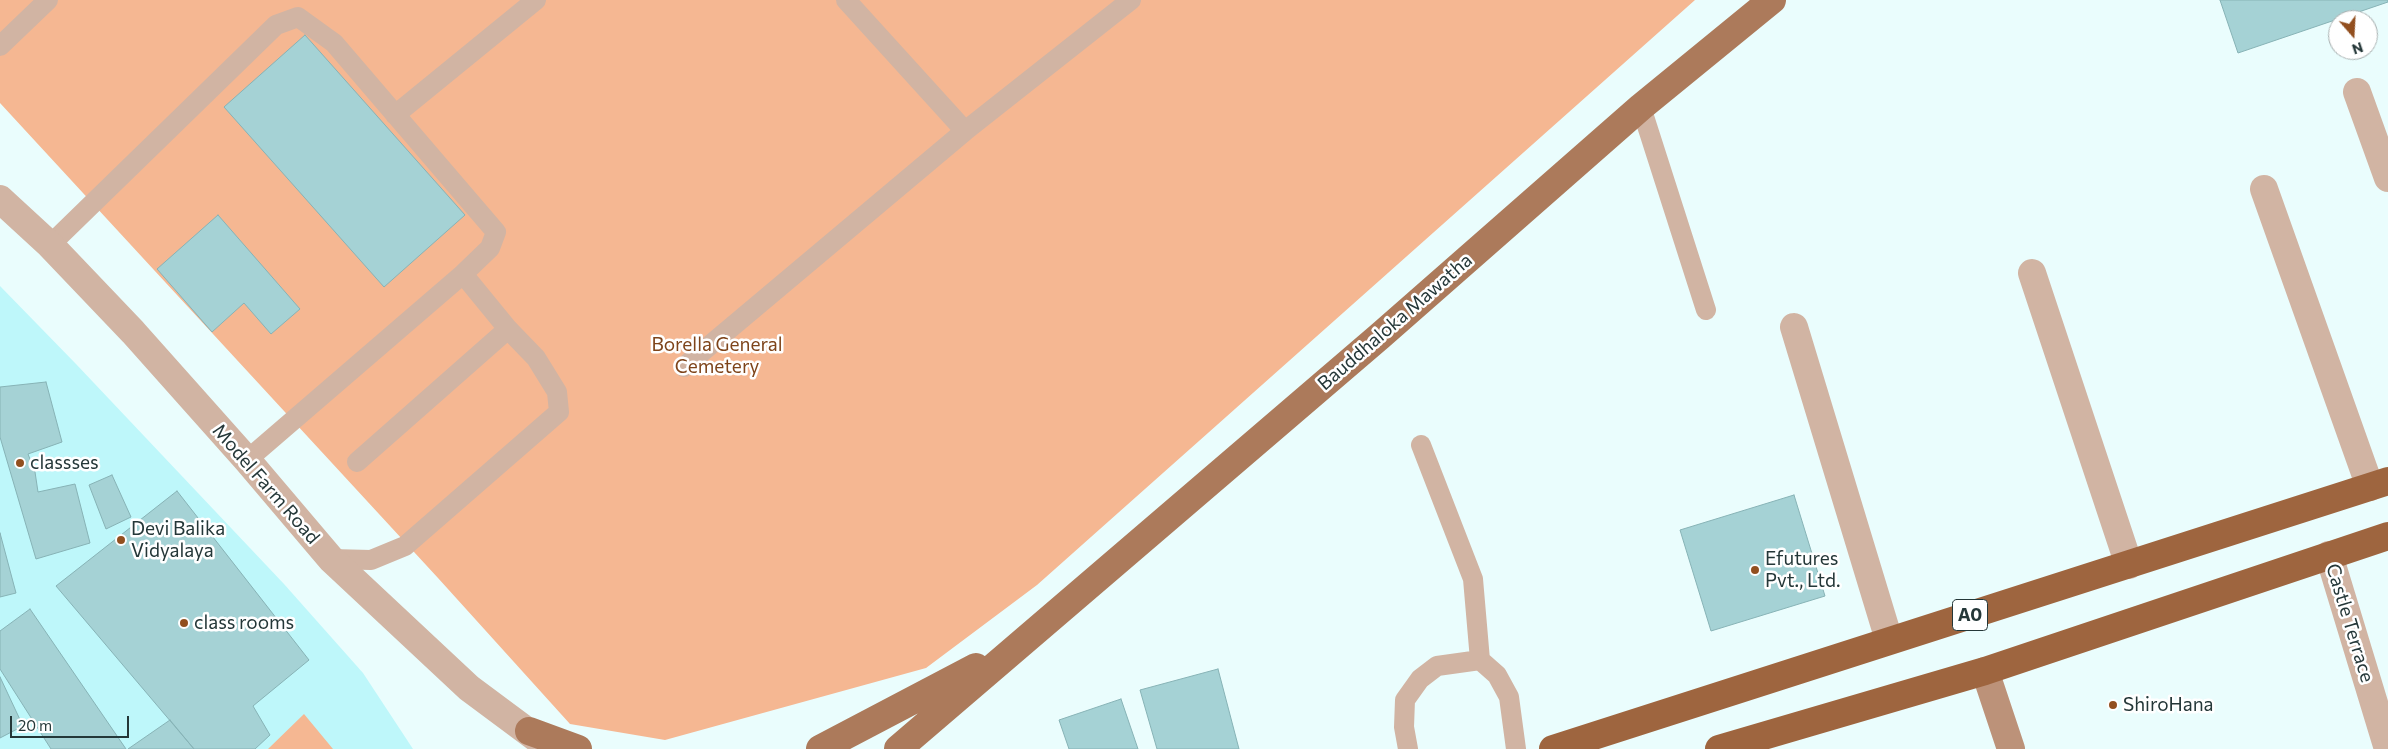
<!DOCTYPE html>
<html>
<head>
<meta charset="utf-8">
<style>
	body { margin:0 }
	#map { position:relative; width:2388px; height:749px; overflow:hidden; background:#eafdfd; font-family:Commissioner,sans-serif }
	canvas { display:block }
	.north { position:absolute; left:2328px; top:10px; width:50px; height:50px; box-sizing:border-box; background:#fff; border:1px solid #a7afaf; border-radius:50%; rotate:161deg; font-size:14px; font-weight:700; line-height:20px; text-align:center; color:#243738 }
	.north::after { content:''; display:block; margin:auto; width:18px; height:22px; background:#924f1f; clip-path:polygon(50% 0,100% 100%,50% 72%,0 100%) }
	.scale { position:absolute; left:10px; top:716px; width:119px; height:22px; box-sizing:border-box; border:2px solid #243738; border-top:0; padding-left:6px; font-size:15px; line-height:18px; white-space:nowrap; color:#243738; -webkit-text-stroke:4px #fff; paint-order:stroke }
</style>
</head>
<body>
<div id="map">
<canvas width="2388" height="749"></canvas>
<div class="north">N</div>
<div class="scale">20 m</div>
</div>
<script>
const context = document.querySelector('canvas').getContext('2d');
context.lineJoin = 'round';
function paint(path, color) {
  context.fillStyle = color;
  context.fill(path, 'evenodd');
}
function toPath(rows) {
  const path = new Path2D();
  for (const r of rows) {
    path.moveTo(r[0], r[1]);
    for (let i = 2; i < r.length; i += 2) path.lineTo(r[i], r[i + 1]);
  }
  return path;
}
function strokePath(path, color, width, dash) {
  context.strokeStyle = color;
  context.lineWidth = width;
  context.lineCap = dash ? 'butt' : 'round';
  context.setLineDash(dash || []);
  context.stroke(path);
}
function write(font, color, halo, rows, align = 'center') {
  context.font = font + ' Commissioner,sans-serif';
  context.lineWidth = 5;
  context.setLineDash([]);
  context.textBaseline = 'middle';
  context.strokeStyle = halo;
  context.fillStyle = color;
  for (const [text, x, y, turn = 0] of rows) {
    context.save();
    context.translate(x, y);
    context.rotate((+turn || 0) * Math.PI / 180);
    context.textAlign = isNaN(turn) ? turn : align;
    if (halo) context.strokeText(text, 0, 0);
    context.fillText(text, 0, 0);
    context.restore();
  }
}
const built = toPath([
	[0,286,76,364,284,584,363,673,413,749,0,749]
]);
const green = toPath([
	[0,0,1695,0,1037,585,926,668,665,740,570,724,438,578,0,103],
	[304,714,333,749,268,749]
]);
const building = toPath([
	[2220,0,2388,0,2388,2,2238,53,2220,0],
	[305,35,465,215,384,287,224,107,305,35],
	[218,215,300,309,271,334,244,303,212,332,157,269,218,215],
	[46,382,62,442,28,454,35,472,38,492,75,484,90,543,36,559,0,437,0,387,46,382],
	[112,475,131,517,106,529,89,485,112,475],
	[177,491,309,660,253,706,270,735,255,749,194,749,56,586,177,491],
	[1794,495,1825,596,1711,631,1680,530,1794,495],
	[0,533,16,593,0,597,0,533],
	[30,609,126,749,51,749,0,669,0,631,30,609],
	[1218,669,1239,749,1157,749,1140,690,1218,669],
	[0,677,23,726,0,738,0,677],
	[1121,699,1138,749,1069,749,1059,720,1121,699],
	[170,720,194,749,128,749,170,720]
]);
const lane = toPath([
	[0,46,48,0],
	[1641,107,1706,310],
	[395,115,536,0],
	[965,131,1131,0],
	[50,245,276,25,298,17,334,43,496,232,490,248,463,274,247,460],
	[684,367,965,131,846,0],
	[1421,445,1473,579,1480,660,1497,675,1509,697,1516,749],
	[357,462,508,329],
	[331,559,371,560,405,546,559,412,557,392,536,358,508,329,463,274],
	[1408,749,1404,727,1405,700,1420,679,1437,666,1480,660]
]);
const street = toPath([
	[2357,92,2388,178],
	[2264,189,2370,487],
	[0,199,50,245,133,332,247,460,331,559,469,688,547,746],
	[2032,273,2129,565],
	[1794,327,1889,640],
	[2329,555,2388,749]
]);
const secondary = toPath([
	[1985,671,2011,749]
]);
const primary = toPath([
	[529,731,578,749],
	[820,749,976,667],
	[898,749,1380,336,1641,107,1772,0]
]);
const highway = toPath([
	[1553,749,2388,481],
	[1719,749,1985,671,2388,536]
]);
const markers = [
	[20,463,5,"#924f1f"],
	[121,540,5,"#924f1f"],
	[1755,570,5,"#924f1f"],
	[184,623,5,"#924f1f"],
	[2113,705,5,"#924f1f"]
];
const shields = [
	[1970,615,35]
];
const shieldNames = [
	["A0",1970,615]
];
const streetNames = [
	["Bauddhaloka Mawatha",1395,322,-41],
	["Model Farm Road",266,484,49],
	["Castle Terrace",2350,623,73]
];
const parkNames = [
	["Borella General",717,345],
	["Cemetery",717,367]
];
const poiNames = [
	["classses",30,463],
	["Devi Balika",131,529],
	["Vidyalaya",131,551],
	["Efutures",1765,559],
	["Pvt., Ltd.",1765,581],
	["class rooms",194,623],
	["ShiroHana",2123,705]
];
paint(built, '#bef7fa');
paint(green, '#f5b792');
paint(building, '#a5d2d5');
strokePath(building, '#87b3b6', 1);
strokePath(lane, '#d1b4a3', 20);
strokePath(street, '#d1b4a3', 28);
strokePath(secondary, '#bc9279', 28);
strokePath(primary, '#ac7a5b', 28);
strokePath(highway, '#9e653f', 28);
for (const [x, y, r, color] of markers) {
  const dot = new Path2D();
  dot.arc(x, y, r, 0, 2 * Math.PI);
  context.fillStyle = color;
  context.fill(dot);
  strokePath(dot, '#fff', 2);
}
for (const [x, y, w] of shields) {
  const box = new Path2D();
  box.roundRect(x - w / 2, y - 15.5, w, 31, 4);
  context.fillStyle = '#fff';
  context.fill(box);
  strokePath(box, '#243738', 1);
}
write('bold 18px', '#243738', null, shieldNames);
write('19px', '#243738', '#fff', streetNames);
write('19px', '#7e441a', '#fff', parkNames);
write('19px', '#243738', '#fff', poiNames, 'left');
</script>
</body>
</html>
